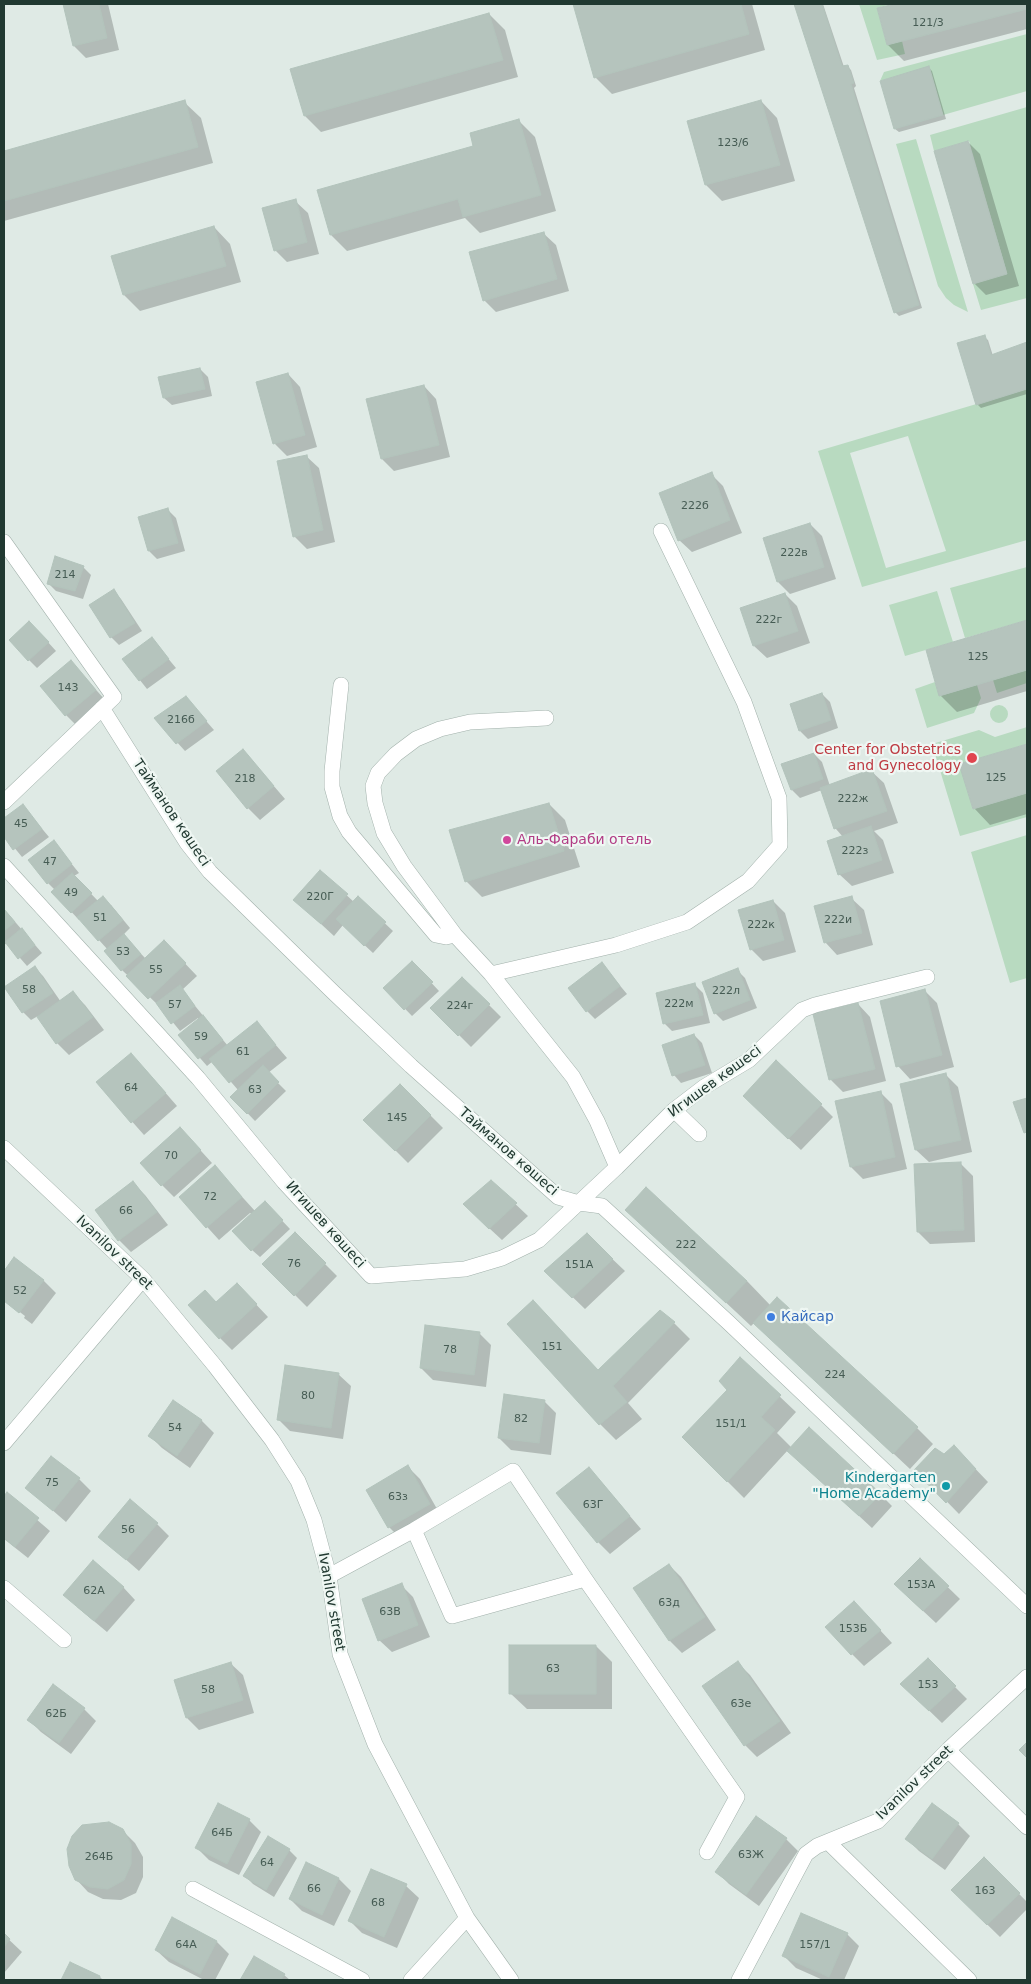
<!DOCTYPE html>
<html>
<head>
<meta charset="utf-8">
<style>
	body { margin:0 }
	#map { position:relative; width:1031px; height:1984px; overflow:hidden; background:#dfeae5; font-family:"DejaVu Sans",sans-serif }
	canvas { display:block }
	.frame { position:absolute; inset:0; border:5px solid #213931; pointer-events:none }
</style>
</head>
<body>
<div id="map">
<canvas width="1031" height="1984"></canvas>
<div class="frame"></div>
</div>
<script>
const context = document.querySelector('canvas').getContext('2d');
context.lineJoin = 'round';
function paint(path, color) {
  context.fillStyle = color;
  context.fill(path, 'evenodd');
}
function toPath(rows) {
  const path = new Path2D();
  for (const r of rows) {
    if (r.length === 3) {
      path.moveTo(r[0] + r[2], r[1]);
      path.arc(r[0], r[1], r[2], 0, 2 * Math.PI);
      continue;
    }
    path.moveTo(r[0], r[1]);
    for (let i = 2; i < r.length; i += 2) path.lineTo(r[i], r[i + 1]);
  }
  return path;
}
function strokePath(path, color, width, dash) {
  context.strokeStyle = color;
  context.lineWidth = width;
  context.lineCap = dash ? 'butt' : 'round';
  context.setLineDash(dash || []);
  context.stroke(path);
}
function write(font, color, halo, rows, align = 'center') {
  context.font = font + ' "DejaVu Sans",sans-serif';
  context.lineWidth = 4.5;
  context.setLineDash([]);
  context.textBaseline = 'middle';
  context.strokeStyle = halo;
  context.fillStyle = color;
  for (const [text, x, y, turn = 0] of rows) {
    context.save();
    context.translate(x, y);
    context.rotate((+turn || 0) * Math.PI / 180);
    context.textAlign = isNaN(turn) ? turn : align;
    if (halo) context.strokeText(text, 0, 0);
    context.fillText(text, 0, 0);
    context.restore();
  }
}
const green = toPath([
	[859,4,891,4,877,8,887,45,902,41,905,54,877,60],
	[1027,34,1027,91,943,115,929,67,880,81,884,72],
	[1027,107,1027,298,981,310,973,284,1007,273,969,141,934,151,930,135],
	[916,139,968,312,954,305,946,298,938,286,896,144],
	[1027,389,1027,540,862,587,818,451],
	[908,436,946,551,886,568,850,453],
	[1027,567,1027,620,965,638,950,588],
	[937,591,953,642,905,656,889,605],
	[1027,670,1027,683,997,693,993,680],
	[935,682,940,696,977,685,981,698,974,713,927,728,915,689],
	[999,714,9],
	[1027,727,1027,744,960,764,973,809,1027,793,1027,817,960,836,932,744,979,730,995,737],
	[1027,835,1027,978,1010,983,971,852]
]);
const shadow = toPath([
	[64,4,108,4,119,50,86,58,74,46],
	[574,4,752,4,765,50,612,94,595,77],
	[795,4,823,4,844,67,847,66,851,70,856,86,854,88,922,308,899,316,895,312],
	[899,4,1027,4,1027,29,904,61,888,45,879,9],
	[489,14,505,30,518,77,321,132,305,116,291,70],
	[929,68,932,71,946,119,899,132,895,129,882,82],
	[761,101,777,118,795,181,722,201,706,185,688,122],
	[184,102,201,118,213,163,4,221,4,152],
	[519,121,535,137,556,211,480,233,465,218,347,251,331,235],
	[968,142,980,154,1019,286,986,295,974,283],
	[295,201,308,213,319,254,287,262,275,250],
	[214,227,230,244,241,282,140,311,124,295],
	[543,233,556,245,569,291,496,312,484,300],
	[984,337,988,340,993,356,1027,344,1027,394,981,408,977,404],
	[200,369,208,377,212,396,172,405,164,398],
	[288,374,300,387,317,447,287,456,275,444],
	[424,386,436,399,450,457,394,471,382,459],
	[306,456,319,468,335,542,307,549,294,536],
	[711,474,723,486,742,533,692,552,679,540],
	[168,510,176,518,185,551,157,559,149,551],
	[810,524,822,536,836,579,790,594,778,582,764,539],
	[83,567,91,575,83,599,56,591,49,584],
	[113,591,121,599,142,631,119,645,111,637,91,605],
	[785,594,797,606,810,643,767,658,754,646,742,609],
	[1027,621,1027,691,957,712,940,695,927,651],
	[37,630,56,651,37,668,29,660],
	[152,639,176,668,147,689,124,660],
	[70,661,107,702,78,727,66,715],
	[822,694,830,702,838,728,808,739,800,731],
	[193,706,214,730,185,751,156,719],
	[1027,745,1027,814,990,825,974,808,961,764],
	[243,750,285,799,260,820,248,808],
	[814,754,822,762,830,786,871,771,884,783,898,823,874,831,883,840,894,873,852,886,839,874,843,837,836,829,822,790,800,798,792,790],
	[549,804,565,820,580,867,482,897,466,881],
	[23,806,49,837,22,857,4,835,4,820],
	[54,842,79,873,74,876,98,901,111,905,130,928,123,935,146,959,176,954,197,976,182,990,228,1046,257,1023,287,1058,268,1073,286,1091,255,1121,232,1097,238,1090,213,1061,207,1066,180,1035,199,1020,198,1018,180,1031,162,1009,122,970,106,951,108,950,80,919,79,920,53,892,55,890,48,883],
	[320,871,354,902,358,898,393,931,373,953,343,925,334,936,295,900],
	[851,898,864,910,873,945,837,955,825,942],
	[773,901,785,913,796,952,763,961,751,949],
	[4,909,42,953,27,966,7,943,4,945],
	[412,962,439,991,412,1016,385,988],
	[602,964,627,994,595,1019,587,1011],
	[35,968,43,976,61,1002,73,993,85,1005,104,1030,69,1055,57,1043,38,1016,31,1020,23,1012,6,987],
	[737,970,745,978,757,1008,723,1021,715,1013],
	[462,978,501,1017,471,1047,432,1008],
	[695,985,703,993,710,1023,672,1031,664,1023],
	[925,991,937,1003,954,1067,910,1079,898,1066],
	[858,1004,870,1017,886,1081,843,1092,831,1080,814,1015],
	[694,1035,702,1043,712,1073,681,1083,674,1075],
	[143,1067,177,1106,144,1135,98,1083],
	[946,1075,958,1087,972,1152,929,1162,916,1150,902,1085],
	[400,1085,443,1128,408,1163,365,1120],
	[880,1092,892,1104,907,1169,863,1179,851,1167],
	[821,1105,833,1117,801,1150,756,1108],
	[192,1141,212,1163,174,1197,162,1185],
	[960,1163,973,1176,975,1242,930,1244,918,1232],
	[215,1167,255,1211,272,1210,290,1229,260,1257,252,1250,252,1214,250,1213,219,1240,180,1197],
	[491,1181,528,1216,502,1240,476,1216],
	[133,1183,145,1195,168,1225,131,1252,119,1240],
	[627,1210,747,1281,771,1306,917,1428,933,1444,910,1469,754,1323,751,1326],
	[295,1234,337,1276,307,1307,264,1264],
	[587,1235,625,1271,585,1309,558,1283],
	[14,1259,44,1281,56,1293,32,1324,24,1318,25,1316,4,1300,4,1273],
	[249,1297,268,1317,232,1350,220,1338],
	[674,1323,690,1339,628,1403,642,1419,616,1440,600,1424,599,1372],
	[479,1333,491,1345,486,1387,433,1380,421,1368],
	[740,1359,796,1412,777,1433,792,1448,880,1494,892,1506,872,1528,788,1450,744,1498,683,1437,729,1390],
	[338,1374,351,1386,343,1439,290,1431,278,1419],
	[544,1401,556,1413,551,1455,511,1450,499,1438],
	[174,1402,202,1421,214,1433,190,1468,162,1448,150,1436],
	[944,1456,966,1459,988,1482,959,1514,916,1470],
	[408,1467,420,1479,441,1516,401,1539,389,1527],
	[589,1468,641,1529,610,1554,598,1542],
	[79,1479,91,1491,66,1522,27,1488],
	[7,1494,50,1531,28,1558,4,1539,4,1498],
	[157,1524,169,1536,139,1571,100,1537],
	[920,1560,960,1599,936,1623,907,1596],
	[669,1565,681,1577,716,1630,682,1653,670,1641,635,1588],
	[401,1585,413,1597,430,1637,392,1652,379,1640],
	[123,1587,135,1600,107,1632,77,1607],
	[866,1615,892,1643,864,1666,852,1654],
	[596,1646,612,1662,612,1709,527,1709,510,1693],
	[928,1660,967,1699,942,1723,914,1696],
	[230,1663,243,1675,254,1713,199,1730,187,1718],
	[738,1663,750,1675,791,1733,757,1757,745,1745],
	[84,1709,96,1721,71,1754,41,1732,29,1720],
	[249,1820,261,1832,239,1875,209,1860,196,1847],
	[958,1824,970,1836,945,1870,919,1851,907,1839],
	[122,1830,135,1843,143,1857,143,1877,136,1893,121,1900,103,1899,88,1892,76,1879],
	[786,1839,798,1851,759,1906,729,1884,717,1872],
	[289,1850,297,1858,274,1897,253,1884,245,1876],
	[984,1858,1027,1902,1027,1909,1000,1937,952,1890],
	[307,1864,339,1879,351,1891,334,1926,302,1911,290,1899],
	[372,1871,406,1886,419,1898,397,1948,362,1933,350,1921],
	[847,1934,859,1946,844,1980,823,1980,796,1968,784,1956],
	[4,1935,22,1952,4,1973],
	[217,1942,229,1954,215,1980,204,1980,169,1962,156,1950],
	[254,1958,284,1975,290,1980,242,1980],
	[70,1963,100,1977,103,1980,62,1980]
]);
const building = toPath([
	[63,4,99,4,107,38,73,46,63,4],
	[573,4,741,4,749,34,594,78,573,4],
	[794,4,822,4,842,66,848,65,854,83,851,84,919,305,894,313,794,4],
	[895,4,1027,4,1027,9,887,45,877,8,895,4],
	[489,13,503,60,304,116,290,69,489,13],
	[929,66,943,115,894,129,880,81,929,66],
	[185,100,198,147,4,201,4,151,185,100],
	[761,100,780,165,705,185,687,121,761,100],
	[519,119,541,195,463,217,458,199,330,235,317,190,473,146,470,133,519,119],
	[968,141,1007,274,973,284,934,151,968,141],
	[296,199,307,242,274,251,262,208,296,199],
	[214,226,226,266,123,295,111,256,214,226],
	[544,232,557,279,483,301,469,252,544,232],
	[985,335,991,355,1027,342,1027,389,976,405,957,343,985,335],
	[200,368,205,389,163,398,158,377,200,368],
	[288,373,305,435,273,444,256,382,288,373],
	[424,385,439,445,381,459,366,399,424,385],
	[307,455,323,530,293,537,277,461,307,455],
	[712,472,730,520,678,541,659,493,712,472],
	[168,508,178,543,148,551,138,517,168,508],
	[810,523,824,567,777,582,763,538,810,523],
	[55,556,84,566,75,591,47,584,55,556],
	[114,589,135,623,110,638,89,605,114,589],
	[785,593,798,631,753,646,740,608,785,593],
	[1027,620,1027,670,939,696,926,650,1027,620],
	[29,621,49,642,28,661,9,640,29,621],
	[152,637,169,659,139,681,122,659,152,637],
	[71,660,96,690,65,716,40,686,71,660],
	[822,693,831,720,799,731,790,704,822,693],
	[186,696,207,721,176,744,154,718,186,696],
	[1027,744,1027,793,973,809,959,764,1027,744],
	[243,749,274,786,247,809,216,771,243,749],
	[814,753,823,779,791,790,781,764,814,753],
	[872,769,887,811,834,829,820,788,872,769],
	[549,803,564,851,465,882,449,830,549,803],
	[23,804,42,829,13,850,4,837,4,818,23,804],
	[871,826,882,860,838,875,827,841,871,826],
	[54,840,72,864,47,884,28,860,54,840],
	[320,870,348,894,321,924,293,900,320,870],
	[72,873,92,893,71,913,51,892,72,873],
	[103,896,123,920,98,941,77,917,103,896],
	[358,896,386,922,364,946,336,919,358,896],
	[852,896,862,933,824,943,814,906,852,896],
	[773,900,784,940,750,950,738,910,773,900],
	[4,909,15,922,4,931,4,909],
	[22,928,35,945,18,959,5,942,22,928],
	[124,934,141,954,121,971,104,951,124,934],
	[164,940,186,963,148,999,126,976,164,940],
	[412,961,433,982,404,1010,383,988,412,961],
	[602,962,620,986,586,1012,568,988,602,962],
	[35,966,53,993,22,1013,4,987,35,966],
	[738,968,750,1000,714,1014,702,982,738,968],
	[462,977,490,1004,458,1036,430,1008,462,977],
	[695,983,703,1015,663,1024,656,993,695,983],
	[180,985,195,1006,171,1024,156,1003,180,985],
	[925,989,942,1055,896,1067,880,1001,925,989],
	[73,991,93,1017,56,1044,37,1017,73,991],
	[858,1003,875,1069,829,1080,813,1014,858,1003],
	[203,1015,223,1040,198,1059,178,1035,203,1015],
	[257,1021,276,1045,229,1083,209,1059,257,1021],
	[694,1034,705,1065,672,1076,662,1045,694,1034],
	[131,1053,166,1093,131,1123,96,1082,131,1053],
	[776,1060,822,1104,788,1139,743,1096,776,1060],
	[263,1065,279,1082,247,1114,230,1097,263,1065],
	[946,1073,961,1140,915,1150,900,1084,946,1073],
	[400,1084,431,1115,395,1151,363,1120,400,1084],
	[881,1091,895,1157,850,1167,835,1101,881,1091],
	[1027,1098,1027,1132,1024,1133,1013,1102,1027,1098],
	[180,1127,201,1150,161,1186,140,1163,180,1127],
	[961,1162,964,1230,917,1232,914,1164,961,1162],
	[215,1165,242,1197,206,1228,179,1197,215,1165],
	[491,1180,517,1203,489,1229,463,1204,491,1180],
	[133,1181,157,1212,118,1241,95,1210,133,1181],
	[646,1187,747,1281,726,1303,625,1210,646,1187],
	[265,1201,283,1220,251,1251,232,1231,265,1201],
	[295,1232,326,1263,294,1296,262,1264,295,1232],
	[587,1233,613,1259,572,1298,544,1271,587,1233],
	[14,1257,44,1280,19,1313,4,1301,4,1271,14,1257],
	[237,1283,257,1304,219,1339,188,1305,205,1290,216,1302,237,1283],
	[777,1297,918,1427,893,1454,753,1323,777,1297],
	[533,1300,598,1370,660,1310,675,1322,613,1386,627,1402,599,1425,507,1324,533,1300],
	[425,1325,480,1332,474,1375,420,1368,425,1325],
	[740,1357,781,1395,761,1417,775,1430,727,1482,682,1437,727,1390,719,1381,740,1357],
	[285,1365,339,1373,331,1428,277,1420,285,1365],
	[504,1394,545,1400,539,1443,498,1438,504,1394],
	[173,1400,202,1420,177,1456,148,1436,173,1400],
	[809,1427,881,1494,859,1516,787,1451,809,1427],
	[954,1445,976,1469,946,1503,914,1470,935,1448,944,1454,954,1445],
	[51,1456,80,1478,53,1511,25,1488,51,1456],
	[408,1465,430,1504,388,1528,366,1490,408,1465],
	[589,1467,630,1516,597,1543,556,1493,589,1467],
	[7,1492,39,1518,15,1547,4,1538,4,1496,7,1492],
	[130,1499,158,1523,126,1560,98,1537,130,1499],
	[920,1558,949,1586,923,1611,894,1584,920,1558],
	[93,1560,124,1587,94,1621,63,1595,93,1560],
	[669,1564,705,1617,669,1641,633,1588,669,1564],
	[402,1583,418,1625,378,1641,362,1599,402,1583],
	[854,1601,881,1630,851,1655,825,1627,854,1601],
	[509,1645,596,1645,596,1694,509,1694,509,1645],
	[928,1658,956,1686,929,1711,900,1684,928,1658],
	[738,1661,780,1721,744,1746,702,1686,738,1661],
	[231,1662,243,1700,186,1718,174,1680,231,1662],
	[53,1684,85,1708,59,1743,27,1720,53,1684],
	[1027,1742,1027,1758,1019,1750,1027,1742],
	[218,1803,250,1819,227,1864,195,1848,218,1803],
	[932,1803,959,1823,932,1859,905,1839,932,1803],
	[756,1816,787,1838,746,1895,715,1872,756,1816],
	[109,1822,123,1829,131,1844,131,1864,124,1880,108,1889,90,1887,75,1880,69,1866,67,1849,72,1836,82,1825,109,1822],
	[268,1836,290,1849,266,1890,243,1876,268,1836],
	[984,1857,1020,1893,987,1925,951,1890,984,1857],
	[306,1862,339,1878,322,1915,289,1899,306,1862],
	[371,1869,407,1884,384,1937,348,1921,371,1869],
	[801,1913,848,1933,829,1977,782,1956,801,1913],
	[172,1917,217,1941,200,1974,155,1950,172,1917],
	[4,1933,10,1939,4,1947,4,1933],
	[254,1956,285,1974,281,1980,240,1980,254,1956],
	[70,1962,100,1976,99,1980,61,1980,70,1962]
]);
const minor = toPath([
	[4,542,114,697,4,802],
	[341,685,332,771,332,787,340,816,349,832,436,935,446,937,455,935],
	[102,708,187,843,210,872,333,992,411,1066,558,1197,579,1203,602,1206,729,1323,1027,1606],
	[546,718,470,722,440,729,416,739,396,754,378,773,373,786,375,803,384,833,404,866,455,935,491,974,573,1077,597,1121,617,1167],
	[4,866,198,1078,284,1182,371,1276,465,1269,502,1258,539,1240,617,1167,674,1110,704,1087,749,1060,802,1010,815,1005,927,977],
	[491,974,616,945,687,922,748,881,780,845,779,798,744,702,661,531],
	[674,1110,699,1134],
	[4,1148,143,1279,215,1366,272,1440,298,1481,314,1520,329,1576,340,1654,375,1744,467,1918,511,1980],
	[4,1443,143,1279],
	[414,1530,452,1616,585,1579],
	[329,1576,414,1530,513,1471,585,1579,737,1797,707,1852],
	[4,1588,64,1640],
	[948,1750,1027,1827],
	[828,1842,969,1980],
	[193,1889,362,1980],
	[411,1980,467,1918],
	[739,1980,806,1854,817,1846,878,1821,948,1750,1027,1677]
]);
const markers = [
	[972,758,6,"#e0444e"],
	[507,840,5,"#d1479c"],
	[771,1317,5,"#3f7fe0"],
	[946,1486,5,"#0f9aa8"]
];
const numberNames = [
	["121/3",928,23],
	["123/6",733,143],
	["222б",695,506],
	["222в",794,553],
	["214",65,575],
	["222г",769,620],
	["125",978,657],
	["143",68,688],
	["216б",181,720],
	["125",996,778],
	["218",245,779],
	["222ж",853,799],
	["45",21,824],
	["222з",855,851],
	["47",50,862],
	["49",71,893],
	["220Г",320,897],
	["51",100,918],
	["222и",838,920],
	["222к",761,925],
	["53",123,952],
	["55",156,970],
	["58",29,990],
	["222л",726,991],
	["222м",679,1004],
	["57",175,1005],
	["224г",460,1006],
	["59",201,1037],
	["61",243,1052],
	["64",131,1088],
	["63",255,1090],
	["145",397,1118],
	["70",171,1156],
	["72",210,1197],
	["66",126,1211],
	["222",686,1245],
	["76",294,1264],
	["151А",579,1265],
	["52",20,1291],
	["151",552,1347],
	["78",450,1350],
	["224",835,1375],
	["80",308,1396],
	["82",521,1419],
	["151/1",731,1424],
	["54",175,1428],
	["75",52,1483],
	["63з",398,1497],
	["63Г",593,1505],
	["56",128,1530],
	["153А",921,1585],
	["62А",94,1591],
	["63д",669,1603],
	["63В",390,1612],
	["153Б",853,1629],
	["63",553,1669],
	["153",928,1685],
	["58",208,1690],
	["63е",741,1704],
	["62Б",56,1714],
	["64Б",222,1833],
	["63Ж",751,1855],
	["264Б",99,1857],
	["64",267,1863],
	["66",314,1889],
	["163",985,1891],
	["68",378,1903],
	["64А",186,1945],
	["157/1",815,1945]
];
const healthNames = [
	["Center for Obstetrics",961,750],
	["and Gynecology",961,766]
];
const streetNames = [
	["Тайманов көшесі",171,813,56],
	["Игишев көшесі",715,1082,-36],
	["Тайманов көшесі",508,1152,41],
	["Игишев көшесі",325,1225,48],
	["Ivanilov street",114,1253,44],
	["Ivanilov street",331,1602,80],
	["Ivanilov street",915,1783,-44]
];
const hotelNames = [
	["Аль-Фараби отель",517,840]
];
const shopNames = [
	["Кайсар",781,1317]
];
const cultureNames = [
	["Kindergarten",936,1478],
	["\"Home Academy\"",936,1494]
];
paint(green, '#b8dac0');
paint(shadow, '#0003');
paint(building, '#b5c4bd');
strokePath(building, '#b2c3bb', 1);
strokePath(minor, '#a2b1ab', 16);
strokePath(minor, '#fff', 15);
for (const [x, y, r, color] of markers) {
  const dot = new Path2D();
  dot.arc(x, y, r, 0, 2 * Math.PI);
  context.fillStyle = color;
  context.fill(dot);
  strokePath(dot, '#eff7f3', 2);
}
write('11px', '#465c54', null, numberNames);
write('14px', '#be3a42', '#eff7f3', healthNames, 'right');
write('14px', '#213931', '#eff7f3', streetNames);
write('14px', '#b23c85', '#eff7f3', hotelNames, 'left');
write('14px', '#366cbe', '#eff7f3', shopNames, 'left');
write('14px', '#0d838f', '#eff7f3', cultureNames, 'right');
</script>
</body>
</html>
